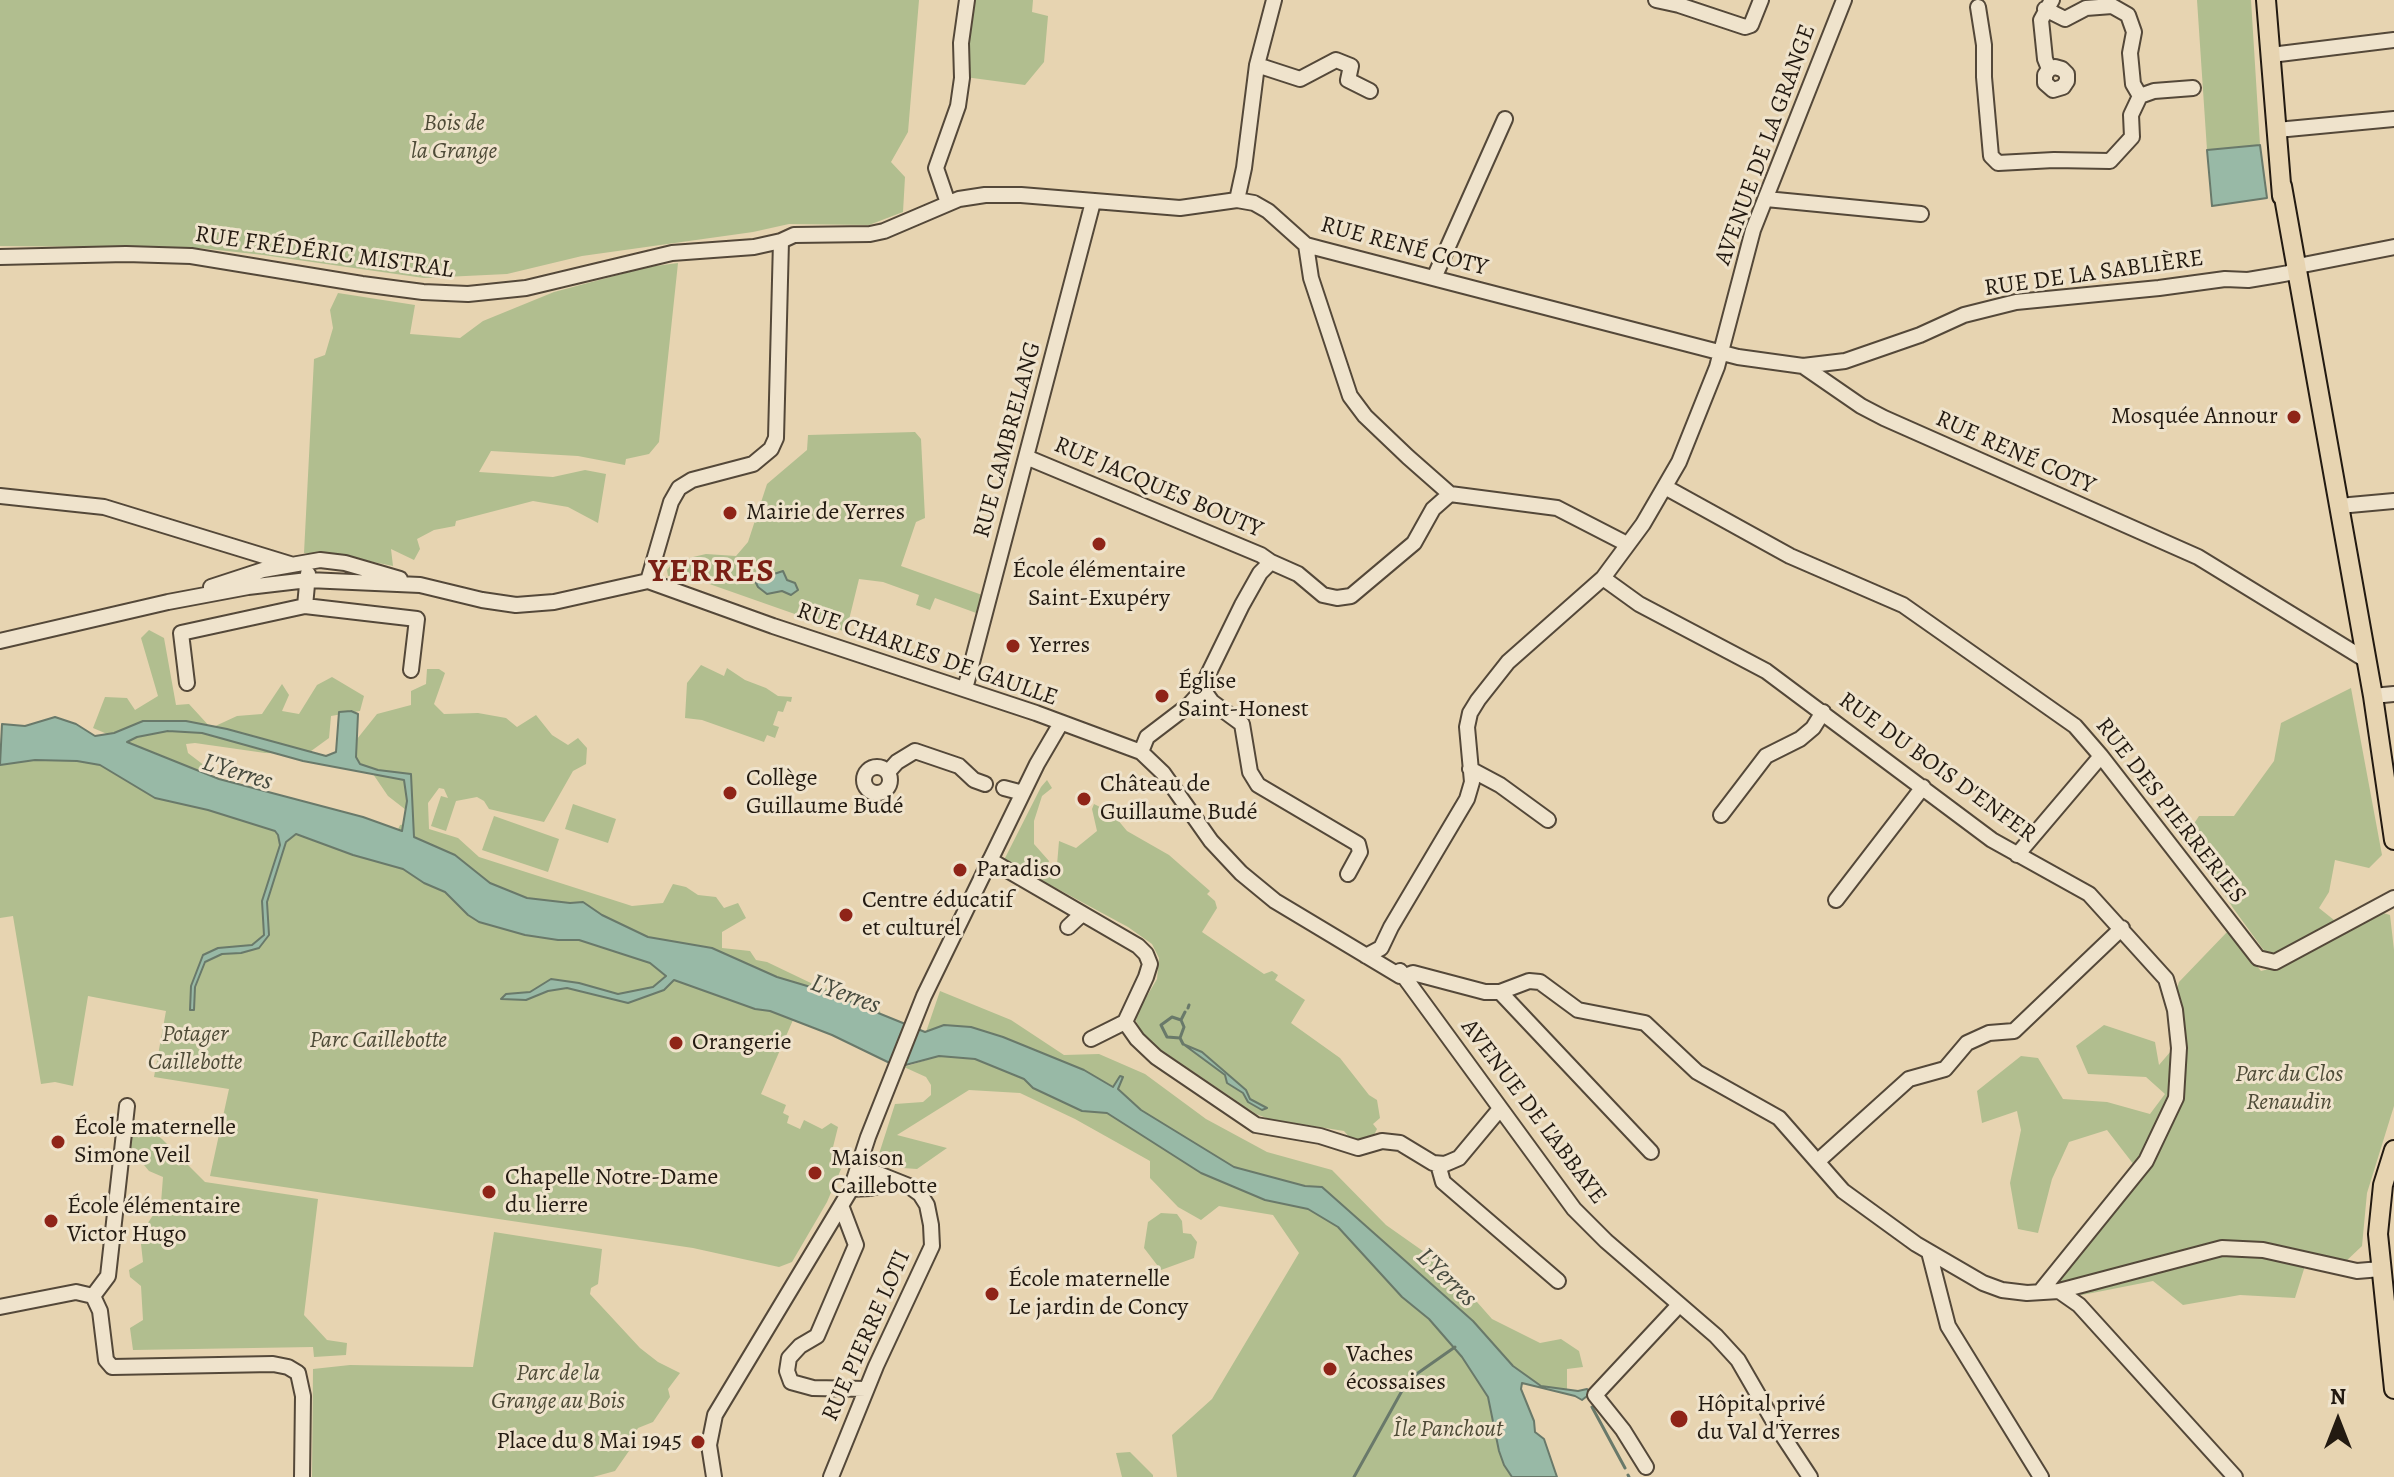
<!DOCTYPE html>
<html>
<head>
<meta charset="utf-8">
<style>
	body { margin:0 }
	#map { position:relative; width:2394px; height:1477px; overflow:hidden; background:#e7d4b1; font-family:Alegreya,serif }
	canvas { display:block }
	.north { position:absolute; left:2298px; top:1381px; width:80px; height:80px; -webkit-text-stroke:6px #efe3cc; paint-order:stroke; rotate:0deg; font-size:22px; font-weight:700; line-height:32px; text-align:center; color:#231a11 }
	.north::after { content:''; display:block; margin:auto; width:28px; height:36px; background:#231a11; clip-path:polygon(50% 0,100% 100%,50% 72%,0 100%) }
</style>
</head>
<body>
<div id="map">
<canvas width="2394" height="1477"></canvas>
<div class="north">N</div>
</div>
<script>
const context = document.querySelector('canvas').getContext('2d');
context.lineJoin = 'round';
function paint(path, color) {
  context.fillStyle = color;
  context.fill(path, 'evenodd');
}
function toPath(rows) {
  const path = new Path2D();
  for (const r of rows) {
    if (r.length === 3) {
      path.moveTo(r[0] + r[2], r[1]);
      path.arc(r[0], r[1], r[2], 0, 2 * Math.PI);
      continue;
    }
    path.moveTo(r[0], r[1]);
    for (let i = 2; i < r.length; i += 2) path.lineTo(r[i], r[i + 1]);
  }
  return path;
}
function strokePath(path, color, width, dash) {
  context.strokeStyle = color;
  context.lineWidth = width;
  context.lineCap = dash ? 'butt' : 'round';
  context.setLineDash(dash || []);
  context.stroke(path);
}
function write(font, color, halo, rows, align = 'center') {
  context.font = font + ' Alegreya,serif';
  context.lineWidth = 6;
  context.setLineDash([]);
  context.textBaseline = 'middle';
  context.strokeStyle = halo;
  context.fillStyle = color;
  for (const [text, x, y, turn = 0] of rows) {
    context.save();
    context.translate(x, y);
    context.rotate((+turn || 0) * Math.PI / 180);
    context.textAlign = isNaN(turn) ? turn : align;
    if (halo) context.strokeText(text, 0, 0);
    context.fillText(text, 0, 0);
    context.restore();
  }
}
const green = toPath([
	[0,0,919,0,908,132,891,162,905,177,903,212,869,225,789,224,753,232,582,256,507,274,424,278,263,255,200,248,0,246],
	[973,0,1033,0,1032,12,1048,16,1044,62,1025,85,965,77],
	[2197,0,2251,0,2260,145,2207,150],
	[678,263,659,442,649,454,626,459,625,465,578,456,491,451,479,472,553,477,585,470,606,474,598,523,568,507,533,501,456,521,455,526,434,530,417,539,420,549,414,560,391,549,393,566,349,557,304,553,314,359,325,355,333,328,330,310,338,293,415,305,410,334,460,338,483,321,554,292,648,267],
	[915,432,921,439,925,518,916,522,901,566,985,596,979,614,935,598,930,610,916,605,919,595,883,582,859,579,846,632,681,574,668,576,667,570,671,565,693,557,706,554,736,556,748,542,767,484,807,450,808,435],
	[149,630,164,638,176,705,189,704,211,728,237,716,262,714,282,684,289,695,282,711,299,714,317,685,332,677,364,696,360,711,331,716,329,738,307,754,265,753,195,743,186,744,188,753,205,766,198,781,140,748,93,728,105,697,127,698,135,710,158,696,141,638],
	[701,665,724,676,727,668,745,680,766,688,778,696,792,697,791,702,787,701,783,712,778,711,773,725,779,727,775,738,767,735,764,742,702,720,685,718,687,683],
	[427,669,439,669,445,673,434,704,444,714,478,713,506,718,517,727,536,715,552,735,568,745,578,738,587,748,586,764,573,771,544,822,489,809,484,801,477,797,456,801,446,831,431,826,441,796,448,798,444,789,439,788,428,803,429,829,458,838,479,857,632,906,663,903,673,884,686,887,698,895,716,897,724,908,738,903,746,918,722,932,722,948,750,951,756,960,767,962,815,985,850,996,860,1002,870,998,880,1010,881,1020,530,909,396,834,400,825,407,824,406,810,388,796,373,774,357,764,349,749,377,714,411,705,411,691,426,684],
	[2351,688,2382,855,2369,868,2335,860,2329,892,2319,908,2334,920,2332,938,2380,912,2390,915,2394,950,2394,1106,2367,1193,2362,1246,2343,1264,2308,1256,2295,1298,2240,1295,2183,1305,2153,1281,2082,1295,2061,1284,2055,1276,2141,1174,2107,1130,2069,1142,2052,1179,2038,1233,2018,1229,2010,1183,2021,1130,2017,1111,1982,1123,1977,1091,2021,1056,2038,1058,2063,1099,2107,1102,2150,1114,2165,1094,2146,1077,2088,1074,2076,1046,2104,1025,2155,1042,2159,1065,2171,1051,2169,1014,2179,982,2228,931,2261,971,2276,967,2233,908,2187,834,2199,816,2234,816,2274,761,2281,723],
	[56,756,102,763,403,867,573,936,648,961,793,1020,761,1094,786,1105,783,1113,789,1116,787,1123,800,1129,804,1120,822,1129,831,1123,838,1127,833,1147,847,1155,827,1202,792,1262,779,1267,693,1248,210,1176,229,1089,154,1077,166,1011,88,996,73,1086,55,1082,41,1084,13,916,0,918,0,763],
	[1047,780,1052,788,1042,796,1034,821,1034,844,1049,861,1047,867,1053,871,1057,865,1059,841,1076,848,1097,831,1092,809,1094,804,1112,813,1127,831,1169,855,1210,891,1207,894,1215,901,1217,908,1202,932,1264,974,1272,971,1278,975,1275,980,1305,1000,1291,1023,1340,1058,1369,1095,1377,1100,1380,1118,1373,1124,1377,1129,1373,1137,1361,1140,1351,1139,1344,1131,1269,1119,1256,1114,1145,1039,1136,1021,1137,1013,1157,979,1159,958,1152,944,1128,927,1004,860,1041,787],
	[573,804,616,819,608,843,565,829],
	[494,816,559,839,548,872,482,850],
	[940,991,1011,1020,1064,1055,1099,1054,1145,1074,1206,1119,1267,1152,1332,1170,1386,1225,1447,1268,1492,1319,1540,1343,1561,1339,1579,1351,1583,1367,1567,1369,1567,1390,1541,1386,1513,1366,1473,1321,1322,1187,1306,1186,1234,1167,1141,1110,1117,1089,1123,1077,1120,1076,1114,1087,1084,1070,1003,1037,971,1027,926,1032],
	[939,1056,975,1059,1025,1079,1033,1088,1082,1111,1107,1113,1201,1173,1265,1200,1308,1209,1338,1227,1435,1324,1462,1357,1488,1397,1499,1451,1504,1465,1512,1477,1177,1477,1172,1435,1212,1399,1299,1253,1273,1215,1219,1206,1201,1220,1178,1207,1150,1178,1150,1161,1075,1119,1020,1093,969,1090,897,1135,947,1148,917,1169,888,1167,879,1154,895,1104,923,1102,931,1095,931,1085,926,1077,904,1067],
	[130,1120,142,1124,162,1139,205,1182,318,1199,304,1315,327,1340,347,1343,346,1355,314,1357,313,1347,133,1350,130,1328,143,1320,141,1286,130,1277,129,1270,143,1262,140,1235,161,1203,163,1177,149,1171,129,1147],
	[1161,1213,1177,1214,1182,1221,1183,1233,1191,1234,1197,1242,1194,1258,1161,1270,1144,1248,1148,1222],
	[494,1232,602,1249,598,1284,591,1288,590,1294,640,1348,658,1362,680,1373,668,1389,670,1397,653,1422,638,1428,635,1433,638,1438,615,1471,593,1477,312,1477,313,1369,350,1365,473,1367],
	[1130,1452,1153,1475,1153,1477,1122,1477,1116,1453]
]);
const water = toPath([
	[2260,145,2267,198,2212,206,2207,150,2260,145],
	[765,570,774,574,783,571,787,580,795,583,798,590,791,595,782,591,767,594,758,587,754,579,759,571,765,570],
	[351,711,358,714,356,757,360,764,378,770,411,774,414,837,455,855,490,883,527,898,570,903,583,902,602,915,648,937,712,948,777,977,824,991,925,1032,944,1025,971,1027,1003,1037,1084,1070,1113,1087,1120,1076,1123,1077,1118,1089,1141,1110,1234,1167,1305,1186,1322,1187,1473,1321,1513,1366,1541,1386,1578,1391,1587,1389,1591,1393,1582,1400,1575,1396,1522,1383,1521,1389,1534,1421,1535,1432,1544,1439,1557,1477,1512,1477,1504,1465,1499,1451,1488,1397,1462,1357,1429,1319,1402,1297,1338,1227,1308,1209,1265,1200,1201,1173,1107,1113,1082,1111,1033,1088,1024,1079,975,1059,939,1056,898,1067,832,1035,770,1011,755,1009,674,980,664,990,628,1003,567,988,548,991,526,1000,501,999,506,994,530,992,551,979,579,983,618,994,653,987,666,976,650,963,579,940,558,940,525,935,479,922,468,915,445,892,424,883,403,869,353,855,296,834,286,842,267,902,269,935,259,948,241,953,222,954,205,962,195,987,194,1010,190,1010,191,986,203,955,218,948,252,945,264,935,262,901,280,845,278,835,275,831,208,810,155,798,100,765,77,761,35,760,0,765,2,724,25,726,55,717,76,724,95,736,114,733,143,721,186,721,227,729,326,756,336,752,339,712,351,711],
	[168,731,202,733,303,761,404,780,407,801,402,831,363,817,219,779,127,742,137,737,168,731],
	[1183,1044,1202,1052,1246,1090,1250,1099,1267,1108,1262,1110,1248,1102,1243,1093,1227,1083,1225,1075,1183,1044]
]);
const stream = toPath([
	[1188,1008,1189,1005],
	[1180,1038,1167,1037,1161,1025,1172,1017,1181,1020],
	[1183,1044,1180,1038,1184,1027,1181,1020,1185,1012],
	[1592,1407,1625,1468],
	[1628,1475,1629,1477],
	[1354,1477,1408,1380,1455,1347]
]);
const minor = toPath([
	[1656,0,1679,5,1745,27,1751,25,1761,0],
	[1978,7,1984,45,1984,77,1991,156,1998,163,2054,160,2110,161,2132,137,2131,115,2140,96],
	[2045,9,2065,19,2086,8,2112,6,2128,15,2134,32,2130,53,2133,84,2140,96],
	[2271,55,2394,40],
	[1257,65,1300,79,1336,60,1351,66,1348,80,1370,91],
	[2049,69,2055,67,2062,69,2067,74,2067,81,2063,87,2053,90,2045,83,2045,75,2049,69,2045,59,2041,20,2052,0],
	[2140,96,2154,91,2193,88],
	[2277,130,2394,119],
	[1766,199,1921,214],
	[1237,200,1244,168,1257,65,1274,0],
	[948,203,936,168,958,106,962,78,961,43,967,0],
	[1306,245,1311,278,1350,396,1365,416,1408,457,1450,494,1557,508,1627,544],
	[0,257,126,254,191,256,362,284,423,292,468,294,526,288,672,253,754,247,781,241,794,235,870,234,884,231,959,199,985,195,1021,195,1180,208,1237,200,1254,203,1268,211,1306,245,1321,249,1738,357,1803,366,1861,406,1884,418,2198,557,2366,660],
	[1434,278,1505,119],
	[1803,366,1845,361,1920,335,1964,315,2016,302,2159,288,2225,279,2248,280,2278,275,2289,273,2298,266,2394,247],
	[1026,457,1261,555,1271,562],
	[1665,487,1790,556,1903,605,2075,726,2101,756,2258,958,2275,962,2394,898],
	[0,496,104,507,290,564],
	[2339,506,2394,501],
	[1603,578,1639,604,1766,671,1992,840,2089,894,2166,979,2175,1010,2179,1048,2176,1098,2146,1161,2040,1292],
	[648,581,671,502,679,488,692,480,753,464,771,449,776,438,781,241],
	[211,587,263,570,320,560,345,563,400,579],
	[305,606,417,619,411,670],
	[0,641,168,602,248,587,308,580,420,585,482,600,516,605,554,602,648,581,773,626,1036,713,1141,752,1163,773,1211,841,1241,873,1275,901,1400,976,1405,976],
	[187,683,181,633,305,606,308,574],
	[1202,688,1212,702,1242,724,1250,772,1258,785,1358,844,1360,852,1348,874],
	[965,689,1093,202],
	[2373,696,2394,694],
	[1141,752,1147,737,1189,705,1198,695,1242,605,1260,573,1271,562,1298,574,1323,595,1337,598,1351,596,1414,543,1433,509,1450,494],
	[877,780,13],
	[1470,769,1500,785,1548,820],
	[888,772,897,762,915,751,959,766,974,780,985,784],
	[1004,788,1023,793],
	[1721,815,1766,756,1800,739,1813,728,1823,712],
	[2017,855,2101,756],
	[990,860,1138,946,1146,954,1150,964,1146,977,1125,1022,1137,1039,1156,1057,1256,1125,1320,1136,1358,1148,1382,1141,1400,1143,1433,1163,1445,1164,1459,1158,1499,1110],
	[1836,900,1923,787],
	[1068,927,1082,914],
	[1366,956,1381,948,1391,927,1467,799,1472,782,1467,727,1470,713,1478,700,1508,662,1603,578,1643,524,1679,462,1717,367,1753,230,1844,0],
	[1400,971,1574,1209,1606,1241,1716,1336,1738,1360,1775,1424,1810,1477],
	[1405,976,1413,973,1485,992,1500,992,1529,981,1540,982,1578,1010,1645,1023,1697,1072,1779,1118,1843,1191,1916,1244,1983,1283,2002,1290,2027,1293,2059,1291,2222,1248,2263,1250,2357,1271,2381,1269],
	[1500,992,1651,1152],
	[1091,1039,1125,1022],
	[127,1106,108,1276,93,1296,100,1311,106,1360,112,1367,273,1364,288,1367,298,1373,303,1396,302,1477],
	[1818,1161,1909,1079,1945,1069,1967,1043,1989,1033,2014,1031,2122,928],
	[1438,1164,1443,1182,1558,1281],
	[851,1189,870,1188,894,1182],
	[842,1208,856,1245,817,1336,800,1346,789,1358,787,1371,791,1382,813,1388,866,1389],
	[1929,1252,1948,1326,2041,1477],
	[2059,1291,2079,1305,2235,1477],
	[0,1307,76,1292,93,1296],
	[1646,1467,1623,1430,1595,1395,1679,1305],
	[714,1477,709,1445,715,1415,851,1189,868,1137,924,996,1037,764,1061,723],
	[831,1477,876,1366,932,1246,931,1225,927,1205,920,1194,909,1186,859,1166]
]);
const major = toPath([
	[2266,0,2282,196],
	[2282,186,2373,696,2394,840],
	[2394,1150,2383,1185,2378,1234,2394,1389]
]);
const markers = [
	[2294,417,8,"#8f2418"],
	[730,513,8,"#8f2418"],
	[1099,544,8,"#8f2418"],
	[1013,646,8,"#8f2418"],
	[1162,696,8,"#8f2418"],
	[730,793,8,"#8f2418"],
	[1084,799,8,"#8f2418"],
	[960,870,8,"#8f2418"],
	[846,915,8,"#8f2418"],
	[676,1043,8,"#8f2418"],
	[58,1142,8,"#8f2418"],
	[815,1173,8,"#8f2418"],
	[489,1192,8,"#8f2418"],
	[51,1221,8,"#8f2418"],
	[992,1294,8,"#8f2418"],
	[1330,1369,8,"#8f2418"],
	[1679,1419,10,"#8f2418"],
	[698,1442,8,"#8f2418"]
];
const parkNames = [
	["Bois de",454,124],
	["la Grange",454,152],
	["Potager",195,1035],
	["Caillebotte",195,1063],
	["Parc Caillebotte",378,1041],
	["Parc du Clos",2289,1075],
	["Renaudin",2289,1103],
	["Parc de la",558,1374],
	["Grange au Bois",558,1402],
	["Île Panchout",1448,1430]
];
const streetNames = [
	["AVENUE DE LA GRANGE",1766,145,-70],
	["RUE RENÉ COTY",1404,247,15],
	["RUE FRÉDÉRIC MISTRAL",324,253,8],
	["RUE DE LA SABLIÈRE",2094,274,-8],
	["RUE CAMBRELANG",1008,440,-75],
	["RUE RENÉ COTY",2015,453,24],
	["RUE JACQUES BOUTY",1158,488,23],
	["RUE CHARLES DE GAULLE",927,655,19],
	["RUE DU BOIS D'ENFER",1937,768,36],
	["RUE DES PIERRERIES",2170,811,52],
	["AVENUE DE L'ABBAYE",1533,1112,53],
	["RUE PIERRE LOTI",867,1336,-66]
];
const poiNames = [
	["Mosquée Annour",2278,417,"right"],
	["Mairie de Yerres",746,513],
	["École élémentaire",1099,571,"center"],
	["Saint-Exupéry",1099,599,"center"],
	["Yerres",1029,646],
	["Église",1178,682],
	["Saint-Honest",1178,710],
	["Collège",746,779],
	["Guillaume Budé",746,807],
	["Château de",1100,785],
	["Guillaume Budé",1100,813],
	["Paradiso",976,870],
	["Centre éducatif",862,901],
	["et culturel",862,929],
	["Orangerie",692,1043],
	["École maternelle",74,1128],
	["Simone Veil",74,1156],
	["Maison",831,1159],
	["Caillebotte",831,1187],
	["Chapelle Notre-Dame",505,1178],
	["du lierre",505,1206],
	["École élémentaire",67,1207],
	["Victor Hugo",67,1235],
	["École maternelle",1008,1280],
	["Le jardin de Concy",1008,1308],
	["Vaches",1346,1355],
	["écossaises",1346,1383],
	["Hôpital privé",1697,1405],
	["du Val d'Yerres",1697,1433],
	["Place du 8 Mai 1945",682,1442,"right"]
];
const waterNames = [
	["L'Yerres",237,773,17],
	["L'Yerres",845,995,20],
	["L'Yerres",1446,1278,44]
];
const districtNames = [
	["YERRES",712,573]
];
paint(green, '#b1be8f');
paint(water, '#98b9a6');
strokePath(water, '#69796a', 2);
strokePath(stream, '#69796a', 3);
strokePath(minor, '#544839', 18);
strokePath(major, '#231a11', 22);
strokePath(minor, '#efe3cc', 14);
strokePath(major, '#e7d4b1', 18);
for (const [x, y, r, color] of markers) {
  const dot = new Path2D();
  dot.arc(x, y, r, 0, 2 * Math.PI);
  context.fillStyle = color;
  context.fill(dot);
  strokePath(dot, '#efe3cc', 3);
}
write('italic 24px', '#4e4b37', '#efe3cc', parkNames);
write('24px', '#231a11', '#efe3cc', streetNames);
write('24px', '#231a11', '#efe3cc', poiNames, 'left');
write('italic 26px', '#464a3e', '#efe3cc', waterNames);
context.letterSpacing = '2px';
write('bold 32px', '#7a1f14', '#efe3cc', districtNames);
context.letterSpacing = '0px';
</script>
</body>
</html>
